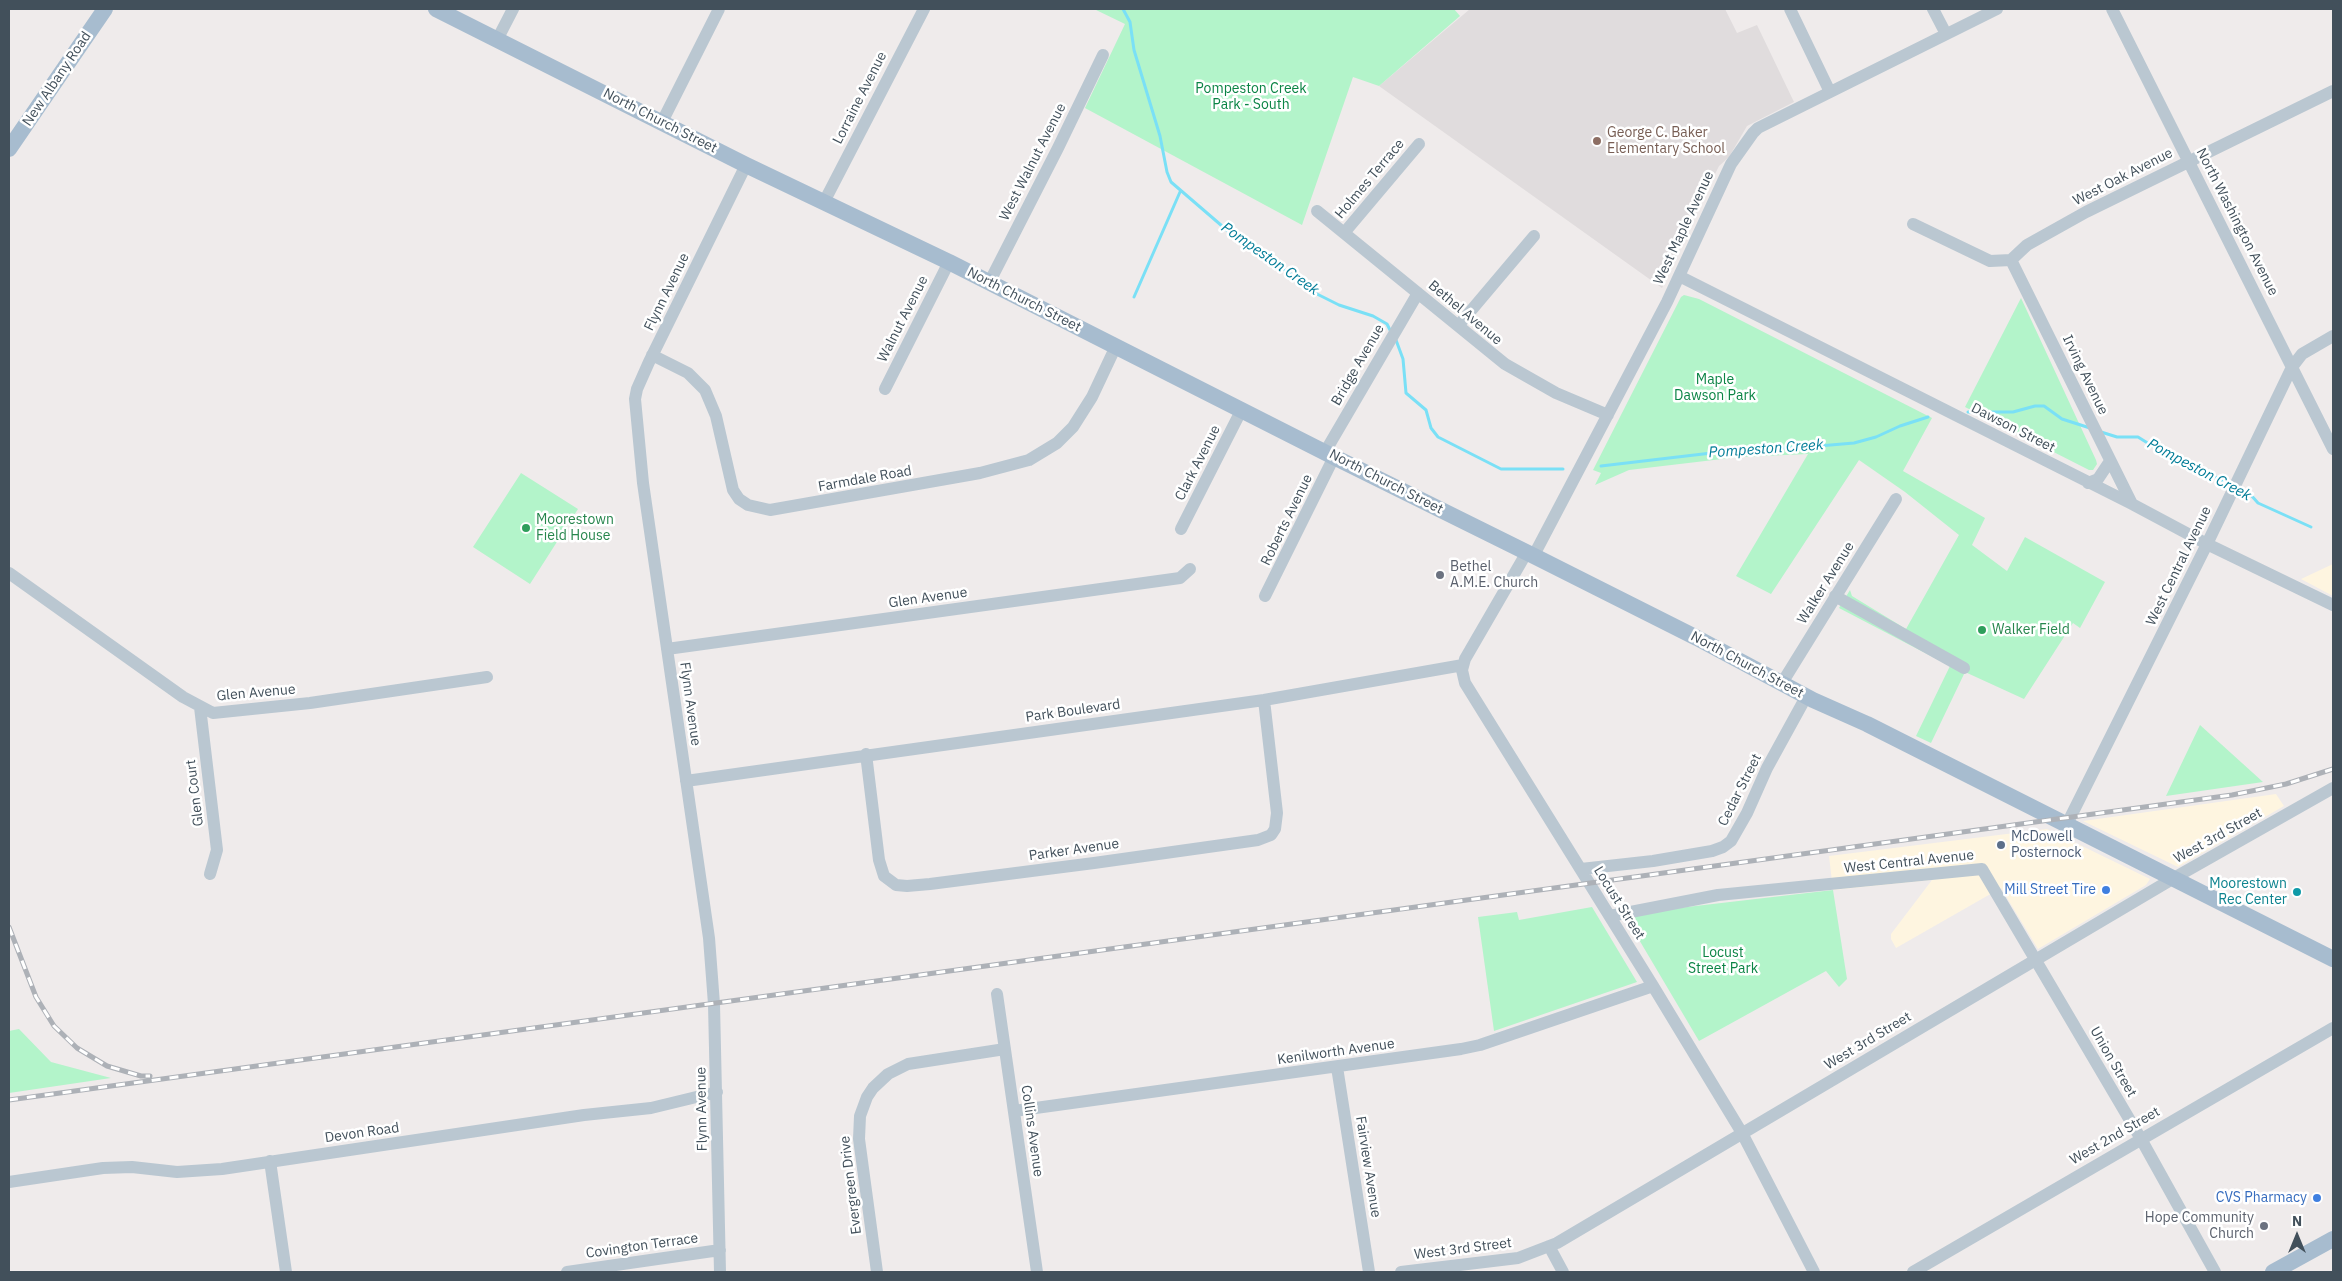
<!DOCTYPE html>
<html>
<head>
<meta charset="utf-8">
<style>
	body { margin:0 }
	#map { position:relative; width:2342px; height:1281px; overflow:hidden; background:#efebeb; font-family:"IBM Plex Sans",sans-serif }
	canvas { display:block }
	.frame { position:absolute; inset:0; border:10px solid #42505b; pointer-events:none }
	.north { position:absolute; left:2272px; top:1211px; width:50px; height:50px; -webkit-text-stroke:4px #fff; paint-order:stroke; rotate:0deg; font-size:14px; font-weight:700; line-height:20px; text-align:center; color:#42505b }
	.north::after { content:''; display:block; margin:auto; width:18px; height:22px; background:#42505b; clip-path:polygon(50% 0,100% 100%,50% 72%,0 100%) }
</style>
</head>
<body>
<div id="map">
<canvas width="2342" height="1281"></canvas>
<div class="frame"></div>
<div class="north">N</div>
</div>
<script>
const context = document.querySelector('canvas').getContext('2d');
context.lineJoin = 'round';
function paint(path, color) {
  context.fillStyle = color;
  context.fill(path, 'evenodd');
}
function toPath(rows) {
  const path = new Path2D();
  for (const r of rows) {
    path.moveTo(r[0], r[1]);
    for (let i = 2; i < r.length; i += 2) path.lineTo(r[i], r[i + 1]);
  }
  return path;
}
function strokePath(path, color, width, dash) {
  context.strokeStyle = color;
  context.lineWidth = width;
  context.lineCap = dash ? 'butt' : 'round';
  context.setLineDash(dash || []);
  context.stroke(path);
}
function write(font, color, halo, rows, align = 'center') {
  context.font = font + ' "IBM Plex Sans",sans-serif';
  context.lineWidth = 5;
  context.setLineDash([]);
  context.textBaseline = 'middle';
  context.strokeStyle = halo;
  context.fillStyle = color;
  for (const [text, x, y, turn = 0] of rows) {
    context.save();
    context.translate(x, y);
    context.rotate((+turn || 0) * Math.PI / 180);
    context.textAlign = isNaN(turn) ? turn : align;
    if (halo) context.strokeText(text, 0, 0);
    context.fillText(text, 0, 0);
    context.restore();
  }
}
const commercial = toPath([
	[2333,564,2333,596,2301,579],
	[2276,794,2284,806,2178,867,2083,821],
	[2047,829,2150,879,2146,885,2038,949,2001,888,1896,948,1891,939,1891,934,1932,880,1833,890,1829,856]
]);
const education = toPath([
	[1470,9,1725,9,1737,33,1757,25,1794,102,1747,126,1729,157,1719,166,1679,246,1674,262,1662,288,1379,86]
]);
const green = toPath([
	[1094,9,1454,9,1460,16,1379,86,1353,77,1302,225,1085,108,1125,24],
	[1684,295,1699,299,1932,418,1903,471,1985,518,1972,545,2007,571,2025,537,2105,582,2080,628,2073,623,2024,699,1965,672,1931,743,1916,736,1950,666,1839,608,1850,590,1852,596,1906,629,1959,535,1905,492,1859,460,1771,594,1736,576,1808,454,1739,457,1629,470,1595,485,1601,473,1593,470,1681,297],
	[2021,298,2096,460,2097,464,2093,470,2089,470,1965,407],
	[521,473,578,509,530,584,473,547],
	[2200,725,2263,782,2166,796],
	[1833,890,1847,979,1839,987,1826,971,1699,1041,1625,916,1687,907],
	[1592,907,1637,982,1494,1031,1478,917,1517,912,1519,920],
	[19,1029,51,1062,111,1078,9,1093,9,1031]
]);
const stream = toPath([
	[1123,9,1130,22,1134,50,1160,136,1167,172,1171,182,1236,238,1297,278,1315,293,1339,305,1373,316,1387,324,1391,332],
	[1134,297,1180,192],
	[1396,340,1403,359,1406,393,1426,410,1431,428,1438,437,1501,469,1563,469],
	[1968,412,2013,412,2035,406,2044,406,2062,419,2090,428],
	[2101,432,2117,437,2138,437,2154,447,2232,485],
	[1601,466,1737,450,1807,447,1854,443,1876,437,1900,426,1928,417],
	[2238,487,2250,494,2258,503,2311,527]
]);
const minor = toPath([
	[1790,9,1830,92],
	[1933,9,1946,34],
	[2112,9,2333,449],
	[497,40,513,9],
	[662,122,719,9],
	[824,202,924,9],
	[1317,211,1505,364,1556,393,1608,415],
	[1913,224,1990,261,2011,260],
	[1344,233,1419,144],
	[2011,260,2027,245,2086,212,2333,91],
	[2011,260,2132,504],
	[1679,276,2132,504,2207,544,2333,605],
	[989,283,1058,148,1103,55],
	[1458,326,1534,236],
	[652,355,688,373,705,390,716,416,733,490,739,499,748,505,770,510,980,473,1029,460,1057,443,1073,427,1092,397,1116,346],
	[885,389,949,262],
	[1325,452,1418,293],
	[2088,483,2098,479,2110,461],
	[1181,529,1242,409],
	[1527,552,1465,659,1462,670,1465,683,1653,986,1742,1133,1814,1272],
	[1534,555,1667,302,1731,164,1753,133,1758,128,1997,9],
	[9,573,183,697,213,713,310,703,487,677],
	[1265,596,1334,457],
	[1835,596,1964,668],
	[667,649,1180,578,1190,569],
	[1782,683,1896,499],
	[200,707,217,850,210,874],
	[866,754,879,860,884,876,896,885,907,886,930,884,1094,863,1258,840,1271,835,1275,829,1277,813,1264,700],
	[686,781,1264,700,1463,665],
	[2067,824,2207,544,2292,367,2302,354,2333,336],
	[1581,869,1653,861,1712,851,1723,847,1731,841,1747,813,1767,768,1806,697],
	[1610,916,1718,895,1982,869,2141,1139,2215,1272],
	[997,994,1037,1272],
	[1337,1067,1369,1272],
	[1014,1111,1461,1049,1480,1045,1653,986],
	[270,1161,286,1272],
	[9,1182,103,1168,132,1167,177,1172,222,1169,584,1115,651,1108,717,1092],
	[1549,1246,1563,1272],
	[567,1272,720,1250],
	[720,1272,714,1004,709,938,643,483,635,399,637,389,649,362,746,165],
	[877,1272,859,1139,860,1116,867,1097,873,1088,888,1074,908,1064,1005,1049],
	[1401,1272,1518,1258,1557,1243,2174,878,2333,788],
	[1913,1272,2333,1028]
]);
const major = toPath([
	[436,9,746,165,949,262,1334,457,1536,557,1697,638,1813,700,1867,724,2333,959],
	[9,149,105,9],
	[2273,1272,2333,1239]
]);
const rail = toPath([
	[9,927,36,997,54,1026,77,1048,107,1066,141,1076,150,1076],
	[9,1100,2232,795,2286,784,2333,769]
]);
const markers = [
	[1597,141,5,"#8d6e63"],
	[526,528,5,"#2e9e5b"],
	[1440,575,5,"#6b7280"],
	[1982,630,5,"#2e9e5b"],
	[2001,845,5,"#5c6f8a"],
	[2106,890,5,"#3f7fe0"],
	[2297,892,5,"#0f9aa8"],
	[2317,1198,5,"#3f7fe0"],
	[2264,1226,5,"#6b7280"]
];
const streetNames = [
	["New Albany Road",57,79,-56],
	["Lorraine Avenue",860,98,-63],
	["North Church Street",660,121,27],
	["West Walnut Avenue",1033,162,-63],
	["West Oak Avenue",2123,177,-27],
	["Holmes Terrace",1370,179,-50],
	["North Washington Avenue",2237,222,63],
	["West Maple Avenue",1684,228,-65],
	["Flynn Avenue",667,292,-64],
	["North Church Street",1024,300,27],
	["Bethel Avenue",1465,313,40],
	["Walnut Avenue",903,319,-63],
	["Bridge Avenue",1358,365,-60],
	["Irving Avenue",2085,375,64],
	["Dawson Street",2013,428,27],
	["Clark Avenue",1198,463,-63],
	["Farmdale Road",865,479,-10],
	["North Church Street",1386,482,27],
	["Roberts Avenue",1287,520,-64],
	["West Central Avenue",2179,566,-64],
	["Walker Avenue",1826,583,-58],
	["Glen Avenue",928,598,-8],
	["North Church Street",1747,665,28],
	["Glen Avenue",256,693,-5],
	["Flynn Avenue",690,704,82],
	["Park Boulevard",1073,711,-8],
	["Cedar Street",1740,790,-63],
	["Glen Court",195,793,-97],
	["West 3rd Street",2218,836,-29],
	["Parker Avenue",1074,850,-8],
	["West Central Avenue",1909,862,-6],
	["Locust Street",1619,903,58],
	["West 3rd Street",1868,1041,-31],
	["Kenilworth Avenue",1336,1052,-8],
	["Union Street",2113,1062,60],
	["Flynn Avenue",702,1109,-91],
	["Collins Avenue",1032,1131,82],
	["Devon Road",362,1133,-8],
	["West 2nd Street",2115,1136,-30],
	["Fairview Avenue",1368,1167,81],
	["Evergreen Drive",851,1185,-97],
	["Covington Terrace",642,1246,-8],
	["West 3rd Street",1463,1249,-7]
];
const parkNames = [
	["Pompeston Creek",1251,89],
	["Park - South",1251,105],
	["Maple",1715,380],
	["Dawson Park",1715,396],
	["Locust",1723,953],
	["Street Park",1723,969]
];
const educationNames = [
	["George C. Baker",1607,133],
	["Elementary School",1607,149]
];
const leisureNames = [
	["Moorestown",536,520],
	["Field House",536,536],
	["Walker Field",1992,630]
];
const worshipNames = [
	["Bethel",1450,567],
	["A.M.E. Church",1450,583],
	["Hope Community",2254,1218,"right"],
	["Church",2254,1234,"right"]
];
const serviceNames = [
	["McDowell",2011,837],
	["Posternock",2011,853]
];
const cultureNames = [
	["Moorestown",2287,884],
	["Rec Center",2287,900]
];
const shopNames = [
	["Mill Street Tire",2096,890],
	["CVS Pharmacy",2307,1198]
];
const waterNames = [
	["Pompeston Creek",1270,259,35],
	["Pompeston Creek",1766,449,-4],
	["Pompeston Creek",2199,470,28]
];
paint(commercial, '#fef5e0');
paint(education, '#e0dcdd');
paint(green, '#b3f4ca');
strokePath(stream, '#7ae0f6', 3);
strokePath(minor, '#bac7d1', 12);
strokePath(major, '#a7bccf', 16);
strokePath(rail, '#adb1b7', 5);
strokePath(rail, '#fff', 3, [9]);
for (const [x, y, r, color] of markers) {
  const dot = new Path2D();
  dot.arc(x, y, r, 0, 2 * Math.PI);
  context.fillStyle = color;
  context.fill(dot);
  strokePath(dot, '#fff', 2);
}
write('14px', '#42505b', '#fff', streetNames);
write('14px', '#0b8445', '#fff', parkNames);
write('14px', '#785e54', '#fff', educationNames, 'left');
write('14px', '#27864d', '#fff', leisureNames, 'left');
write('14px', '#5b616d', '#fff', worshipNames, 'left');
write('14px', '#4e5e75', '#fff', serviceNames, 'left');
write('14px', '#0d838f', '#fff', cultureNames, 'right');
write('14px', '#366cbe', '#fff', shopNames, 'right');
write('italic 15px', '#037d98', '#fff', waterNames);
</script>
</body>
</html>
